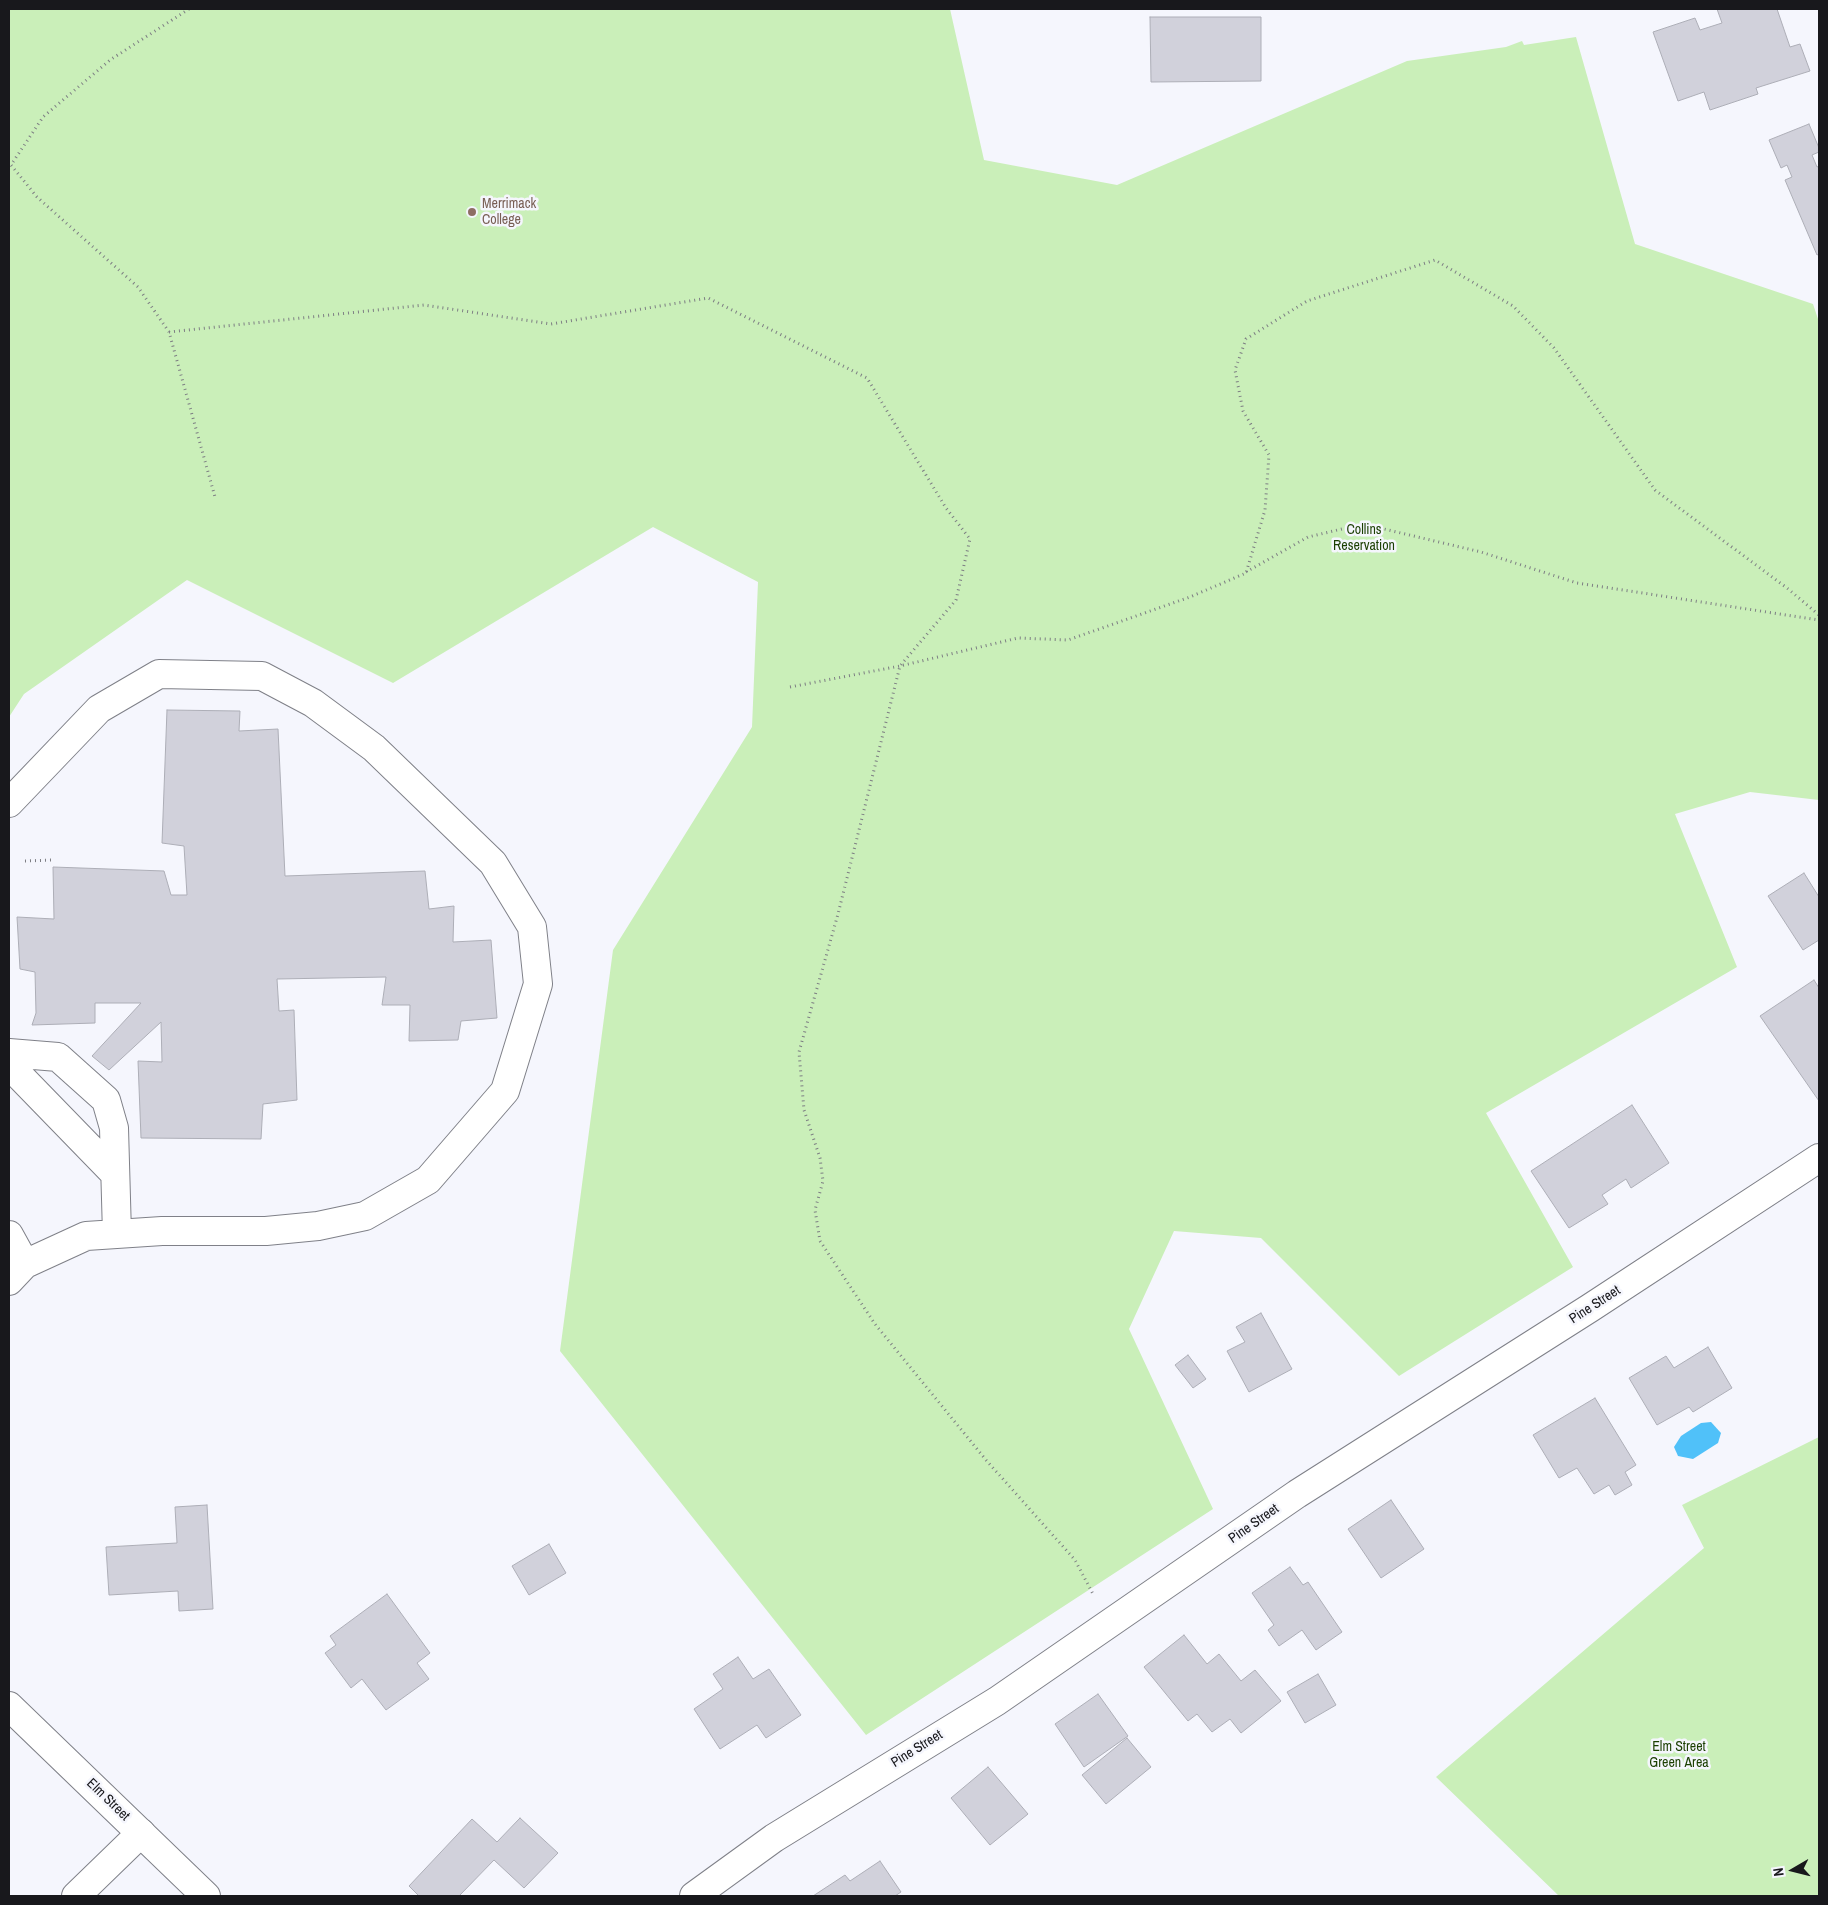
<!DOCTYPE html>
<html>
<head>
<meta charset="utf-8">
<style>
	body { margin:0 }
	#map { position:relative; width:1828px; height:1905px; overflow:hidden; background:#f5f6fd; font-family:"Archivo Narrow",sans-serif }
	canvas { display:block }
	.frame { position:absolute; inset:0; border:10px solid #18181c; pointer-events:none }
	.north { position:absolute; left:1768px; top:1845px; width:50px; height:50px; -webkit-text-stroke:4px #f5f6fd; paint-order:stroke; rotate:262deg; font-size:14px; font-weight:700; line-height:20px; text-align:center; color:#18181c }
	.north::after { content:''; display:block; margin:auto; width:18px; height:22px; background:#18181c; clip-path:polygon(50% 0,100% 100%,50% 72%,0 100%) }
</style>
</head>
<body>
<div id="map">
<canvas width="1828" height="1905"></canvas>
<div class="frame"></div>
<div class="north">N</div>
</div>
<script>
const context = document.querySelector('canvas').getContext('2d');
context.lineJoin = 'round';
function paint(path, color) {
  context.fillStyle = color;
  context.fill(path, 'evenodd');
}
function toPath(rows) {
  const path = new Path2D();
  for (const r of rows) {
    path.moveTo(r[0], r[1]);
    for (let i = 2; i < r.length; i += 2) path.lineTo(r[i], r[i + 1]);
  }
  return path;
}
function strokePath(path, color, width, dash) {
  context.strokeStyle = color;
  context.lineWidth = width;
  context.lineCap = dash ? 'butt' : 'round';
  context.setLineDash(dash || []);
  context.stroke(path);
}
function write(font, color, halo, rows, align = 'center') {
  context.font = font + ' "Archivo Narrow",sans-serif';
  context.lineWidth = 5;
  context.setLineDash([]);
  context.textBaseline = 'middle';
  context.strokeStyle = halo;
  context.fillStyle = color;
  for (const [text, x, y, turn = 0] of rows) {
    context.save();
    context.translate(x, y);
    context.rotate((+turn || 0) * Math.PI / 180);
    context.textAlign = isNaN(turn) ? turn : align;
    if (halo) context.strokeText(text, 0, 0);
    context.fillText(text, 0, 0);
    context.restore();
  }
}
const green = toPath([
	[9,9,950,9,984,160,1117,185,1407,61,1506,47,1522,41,1524,45,1576,37,1635,244,1813,304,1819,322,1819,800,1750,792,1675,814,1737,967,1486,1113,1573,1267,1399,1376,1261,1238,1174,1231,1129,1329,1213,1509,866,1735,560,1351,613,950,752,727,758,582,653,527,393,683,187,580,24,694,9,717],
	[1819,1437,1819,1896,1559,1896,1436,1777,1704,1548,1682,1505]
]);
const water = toPath([
	[1711,1422,1721,1433,1718,1443,1693,1459,1678,1456,1674,1447,1681,1436,1701,1423]
]);
const building = toPath([
	[1717,9,1777,9,1790,47,1800,44,1810,71,1756,88,1758,94,1710,110,1704,92,1678,101,1653,32,1695,18,1700,30,1722,23,1717,9],
	[1150,17,1261,17,1261,81,1151,82,1150,17],
	[1809,124,1819,148,1819,152,1812,155,1817,167,1819,166,1819,254,1817,255,1785,180,1792,177,1787,165,1781,168,1769,140,1809,124],
	[167,710,240,711,239,731,278,729,285,876,425,871,429,909,454,906,453,942,491,940,497,1018,461,1021,458,1040,409,1041,410,1005,382,1005,386,977,277,979,279,1011,294,1010,297,1100,263,1104,261,1139,141,1138,138,1061,162,1062,161,1022,109,1070,92,1056,141,1003,95,1003,95,1023,32,1025,36,1013,35,972,20,969,17,917,54,919,53,867,164,871,171,895,187,895,184,846,162,843,167,710],
	[1804,873,1819,897,1819,940,1803,950,1768,896,1804,873],
	[1814,980,1819,988,1819,1101,1760,1016,1814,980],
	[1632,1105,1669,1163,1631,1188,1626,1179,1602,1195,1608,1204,1569,1228,1531,1171,1632,1105],
	[1261,1313,1292,1369,1249,1392,1227,1351,1245,1342,1236,1327,1261,1313],
	[1708,1347,1732,1388,1693,1412,1689,1407,1657,1425,1629,1378,1666,1356,1674,1368,1708,1347],
	[1188,1355,1206,1379,1193,1388,1175,1365,1188,1355],
	[1595,1398,1636,1465,1625,1472,1632,1485,1615,1495,1609,1485,1594,1494,1577,1468,1559,1478,1533,1435,1595,1398],
	[1391,1500,1424,1549,1381,1578,1348,1529,1391,1500],
	[207,1505,213,1609,179,1611,178,1591,109,1595,106,1547,177,1543,175,1507,207,1505],
	[549,1544,566,1573,529,1595,512,1566,549,1544],
	[1290,1567,1303,1585,1308,1582,1342,1632,1316,1650,1302,1630,1279,1646,1268,1630,1274,1625,1252,1593,1290,1567],
	[387,1594,430,1653,417,1663,429,1679,386,1710,362,1679,351,1688,325,1653,336,1645,330,1636,387,1594],
	[1184,1635,1207,1664,1219,1654,1241,1681,1255,1670,1281,1701,1241,1733,1230,1719,1212,1732,1197,1714,1188,1721,1144,1667,1184,1635],
	[738,1657,753,1679,769,1669,801,1715,766,1738,757,1725,720,1749,694,1709,723,1689,713,1674,738,1657],
	[1318,1674,1336,1705,1305,1723,1287,1692,1318,1674],
	[1098,1694,1128,1736,1084,1767,1055,1724,1098,1694],
	[1127,1738,1151,1767,1106,1804,1082,1775,1127,1738],
	[988,1767,1028,1814,990,1845,951,1798,988,1767],
	[520,1818,558,1853,524,1888,494,1860,460,1895,461,1896,419,1896,409,1886,472,1819,497,1842,520,1818],
	[880,1861,901,1892,895,1896,813,1896,845,1875,850,1881,880,1861]
]);
const path = toPath([
	[189,9,110,60,43,117,11,165,37,197,138,287,169,332,215,497],
	[169,332,424,305,551,324,708,298,867,378,946,508,970,539,956,600,900,666,838,914,799,1052,804,1110,820,1158,823,1181,815,1210,820,1241,875,1324,986,1460,1075,1560,1093,1594],
	[1246,572,1308,537,1363,524,1481,552,1577,583,1819,620],
	[790,687,900,666,1018,638,1068,640,1190,597,1246,573,1265,510,1269,455,1243,411,1235,370,1246,339,1307,301,1435,260,1513,306,1554,348,1655,490,1787,588,1819,615],
	[25,861,52,860]
]);
const minor = toPath([
	[9,803,99,709,159,674,262,676,313,703,374,748,493,863,532,927,538,984,505,1091,428,1180,365,1216,318,1226,266,1231,162,1231,86,1236,25,1264,9,1281],
	[9,1053,58,1057,106,1100,114,1128,117,1234],
	[9,1065,115,1174],
	[9,1235,25,1264],
	[76,1896,141,1833],
	[694,1896,774,1838,997,1701,1297,1494,1590,1308,1819,1158]
]);
const major = toPath([
	[9,1706,206,1896]
]);
const markers = [
	[472,212,5,"#8d6e63"]
];
const educationNames = [
	["Merrimack",482,204],
	["College",482,220]
];
const parkNames = [
	["Collins",1364,530],
	["Reservation",1364,546],
	["Elm Street",1679,1747],
	["Green Area",1679,1763]
];
const streetNames = [
	["Pine Street",1595,1305,-33],
	["Pine Street",1254,1524,-35],
	["Pine Street",917,1749,-32],
	["Elm Street",108,1800,44]
];
paint(green, '#caefb9');
paint(water, '#50c1f9');
paint(building, '#d1d1db');
strokePath(building, '#adaeb7', 1);
strokePath(minor, '#7f8088', 30);
strokePath(major, '#7f8088', 30);
strokePath(path, '#7d7e83', 3, [1, 4]);
strokePath(minor, '#fff', 28);
strokePath(major, '#fff', 28);
for (const [x, y, r, color] of markers) {
  const dot = new Path2D();
  dot.arc(x, y, r, 0, 2 * Math.PI);
  context.fillStyle = color;
  context.fill(dot);
  strokePath(dot, '#f5f6fd', 2);
}
write('14px', '#785e54', '#f5f6fd', educationNames, 'left');
write('14px', '#1b3f02', '#f5f6fd', parkNames);
write('14px', '#18181c', '#f5f6fd', streetNames);
</script>
</body>
</html>
